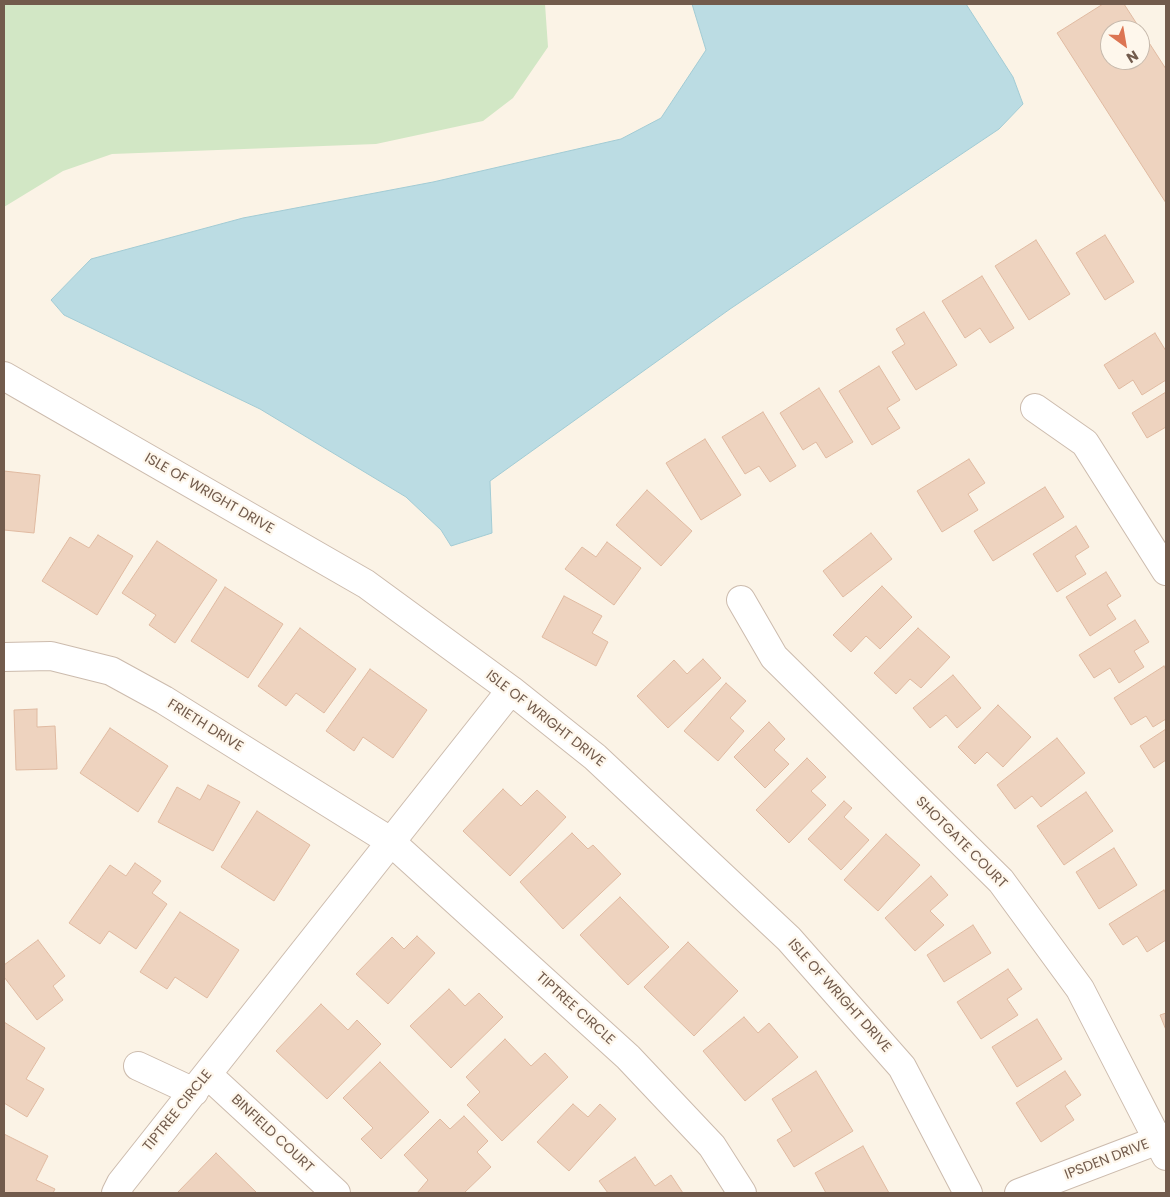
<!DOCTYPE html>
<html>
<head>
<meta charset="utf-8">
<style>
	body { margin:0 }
	#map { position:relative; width:1170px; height:1197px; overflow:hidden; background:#fbf3e6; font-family:Poppins,sans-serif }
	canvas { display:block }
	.frame { position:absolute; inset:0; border:5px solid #725b4c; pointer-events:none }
	.north { position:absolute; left:1100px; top:20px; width:50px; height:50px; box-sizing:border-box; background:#fef7ec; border:1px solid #c6b9ac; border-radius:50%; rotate:148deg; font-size:14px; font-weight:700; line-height:20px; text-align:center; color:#725b4c }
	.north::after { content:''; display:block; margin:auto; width:18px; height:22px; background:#dc7553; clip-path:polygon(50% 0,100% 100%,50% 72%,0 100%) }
</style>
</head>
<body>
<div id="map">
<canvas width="1170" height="1197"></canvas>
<div class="frame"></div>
<div class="north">N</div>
</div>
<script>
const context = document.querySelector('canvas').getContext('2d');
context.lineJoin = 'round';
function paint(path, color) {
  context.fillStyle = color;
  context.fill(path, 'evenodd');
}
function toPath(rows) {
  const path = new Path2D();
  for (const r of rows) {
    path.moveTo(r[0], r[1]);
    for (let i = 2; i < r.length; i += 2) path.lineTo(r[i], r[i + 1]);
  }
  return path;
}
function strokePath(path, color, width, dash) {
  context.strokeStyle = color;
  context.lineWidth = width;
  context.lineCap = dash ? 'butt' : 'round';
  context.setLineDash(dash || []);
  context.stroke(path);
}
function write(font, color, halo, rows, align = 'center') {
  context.font = font + ' Poppins,sans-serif';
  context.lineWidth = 4.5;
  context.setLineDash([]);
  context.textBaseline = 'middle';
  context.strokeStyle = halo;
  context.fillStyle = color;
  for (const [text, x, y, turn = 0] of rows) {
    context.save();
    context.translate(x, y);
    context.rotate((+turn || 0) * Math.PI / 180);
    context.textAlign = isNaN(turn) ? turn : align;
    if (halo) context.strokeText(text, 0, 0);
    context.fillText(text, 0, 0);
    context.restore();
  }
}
const green = toPath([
	[4,4,545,4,548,47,513,98,483,121,376,144,112,154,63,171,4,207]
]);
const water = toPath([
	[692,4,966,4,1013,77,1023,104,999,129,730,309,490,481,492,533,451,546,441,530,406,497,260,409,64,315,51,300,91,259,243,218,433,182,621,139,661,118,706,50,692,4]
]);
const building = toPath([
	[1103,4,1124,4,1166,69,1166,203,1057,33,1103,4],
	[1110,30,1140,30,1140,60,1110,60,1110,30],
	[1105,235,1134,282,1105,300,1076,253,1105,235],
	[1036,240,1070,294,1029,320,995,266,1036,240],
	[982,276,1014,328,990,343,980,328,965,338,942,301,982,276],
	[924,312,957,365,916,390,892,352,905,344,896,329,924,312],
	[1155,333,1166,351,1166,380,1142,395,1133,380,1119,389,1104,365,1155,333],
	[879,366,900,400,887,408,900,428,872,445,839,391,879,366],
	[819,388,853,442,826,458,816,442,803,450,780,413,819,388],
	[1166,392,1166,427,1147,438,1132,413,1166,392],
	[763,412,796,466,770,482,759,466,745,474,722,437,763,412],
	[705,439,741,495,701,520,666,463,705,439],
	[969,459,985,483,968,494,978,510,942,532,917,491,969,459],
	[4,471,40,475,34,533,4,530,4,471],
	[1045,487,1064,517,993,561,974,531,1045,487],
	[647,490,692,531,661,566,616,525,647,490],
	[1076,526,1089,547,1075,556,1086,574,1057,592,1033,554,1076,526],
	[871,533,892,559,843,597,823,571,871,533],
	[98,535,133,556,97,615,42,581,70,537,89,548,98,535],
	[157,541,217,580,175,643,149,625,156,615,122,593,157,541],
	[607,542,641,568,614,605,565,569,582,547,596,557,607,542],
	[1106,572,1121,596,1107,605,1116,619,1090,636,1066,597,1106,572],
	[882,586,912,617,880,649,866,636,851,652,833,635,882,586],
	[225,587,283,624,248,678,191,641,225,587],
	[564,596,602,616,592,633,608,642,596,666,542,637,564,596],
	[1135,620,1149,642,1134,651,1144,667,1119,683,1110,668,1094,678,1079,655,1135,620],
	[300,628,356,669,324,713,296,693,286,706,258,686,300,628],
	[918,628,950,657,921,688,910,679,896,694,874,673,918,628],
	[703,659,721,678,668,728,637,696,674,660,687,674,703,659],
	[1164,666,1166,670,1166,719,1153,727,1146,716,1131,725,1114,698,1164,666],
	[370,669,427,710,393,758,363,737,354,751,326,731,370,669],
	[953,675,981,708,957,728,946,715,930,728,913,708,953,675],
	[726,683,746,701,730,718,744,731,718,761,684,731,726,683],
	[998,705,1031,737,1003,767,987,752,975,764,958,747,998,705],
	[37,709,37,727,55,726,57,769,16,770,14,710,37,709],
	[769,722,785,739,774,750,789,764,765,788,734,757,769,722],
	[110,728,168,766,138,812,80,773,110,728],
	[1166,729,1166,760,1154,768,1140,746,1166,729],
	[1057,738,1085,773,1041,807,1032,796,1015,809,997,785,1057,738],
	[807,758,826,777,811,791,826,805,789,843,756,810,807,758],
	[208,785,240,802,213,851,158,822,177,787,200,800,208,785],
	[503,789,521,806,537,790,566,817,510,876,463,831,503,789],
	[1086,792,1113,831,1064,865,1037,826,1086,792],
	[844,801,852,808,844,817,869,840,841,870,808,839,844,801],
	[257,811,310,845,274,901,221,867,257,811],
	[572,833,588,849,593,845,621,874,563,929,520,882,572,833],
	[886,834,920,865,878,911,844,880,886,834],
	[1114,848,1137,885,1099,909,1076,872,1114,848],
	[135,863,161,881,152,893,167,904,136,949,109,931,100,944,69,923,110,865,126,876,135,863],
	[931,876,948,895,930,911,944,925,915,951,885,918,931,876],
	[1164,890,1166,894,1166,940,1147,952,1137,936,1123,945,1109,924,1164,890],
	[620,897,669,947,628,985,580,935,620,897],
	[180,912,239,950,207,998,175,977,167,989,140,972,180,912],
	[973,925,991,953,944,982,927,955,973,925],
	[417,936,435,953,388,1004,356,974,392,937,404,949,417,936],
	[38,940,65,976,53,986,63,1000,37,1020,4,977,4,965,38,940],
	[688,942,738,991,694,1036,644,987,688,942],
	[1008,969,1022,989,1007,999,1018,1015,981,1039,957,1002,1008,969],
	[449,989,465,1006,479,993,503,1017,451,1068,410,1026,449,989],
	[321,1004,348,1030,357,1020,381,1044,327,1099,276,1051,321,1004],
	[1166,1013,1166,1030,1160,1015,1166,1013],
	[744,1017,758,1033,769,1023,798,1057,745,1101,703,1051,744,1017],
	[1037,1019,1062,1059,1017,1087,992,1047,1037,1019],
	[4,1022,45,1048,26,1079,44,1089,27,1117,4,1103,4,1022],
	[505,1039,531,1066,545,1053,568,1077,502,1141,467,1105,480,1092,466,1077,505,1039],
	[380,1062,429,1112,381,1159,361,1139,373,1128,343,1098,380,1062],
	[816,1071,853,1131,794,1167,777,1140,792,1131,772,1099,816,1071],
	[1065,1071,1081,1095,1065,1106,1074,1120,1041,1142,1016,1103,1065,1071],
	[573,1104,588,1117,600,1104,616,1119,569,1171,537,1142,573,1104],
	[464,1116,488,1141,477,1152,491,1167,464,1193,417,1193,428,1180,404,1155,440,1119,450,1129,464,1116],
	[4,1134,48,1156,36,1180,55,1189,53,1193,4,1193,4,1134],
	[863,1146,889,1193,826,1193,815,1173,863,1146],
	[216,1153,257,1193,177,1193,216,1153],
	[635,1157,655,1186,671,1175,683,1193,608,1193,599,1181,635,1157]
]);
const minor = toPath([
	[4,376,366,584,511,690,595,757,789,939,902,1067,968,1193],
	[1035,408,1085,443,1166,571],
	[741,600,774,657,1001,881,1080,989,1166,1156],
	[4,657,51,656,111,671,164,700,390,841,628,1057,712,1146,742,1193],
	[138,1066,194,1092],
	[208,1075,336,1193],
	[116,1193,121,1183,511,690],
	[1019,1193,1166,1137]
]);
const streetNames = [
	["ISLE OF WRIGHT DRIVE",209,494,30],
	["ISLE OF WRIGHT DRIVE",545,719,38],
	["FRIETH DRIVE",205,726,32],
	["SHOTGATE COURT",961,843,45],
	["ISLE OF WRIGHT DRIVE",839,996,48],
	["TIPTREE CIRCLE",575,1009,42],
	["TIPTREE CIRCLE",178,1111,-51],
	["BINFIELD COURT",272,1134,43],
	["IPSDEN DRIVE",1107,1160,-21]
];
paint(green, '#d2e7c5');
paint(water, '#bbdce3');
strokePath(water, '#a2cbd4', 1);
paint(building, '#eed3bf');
strokePath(building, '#e0baa1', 1);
strokePath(minor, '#ccbbad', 30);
strokePath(minor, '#fff', 28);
write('14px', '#725b4c', '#fef7ec', streetNames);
</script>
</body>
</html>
